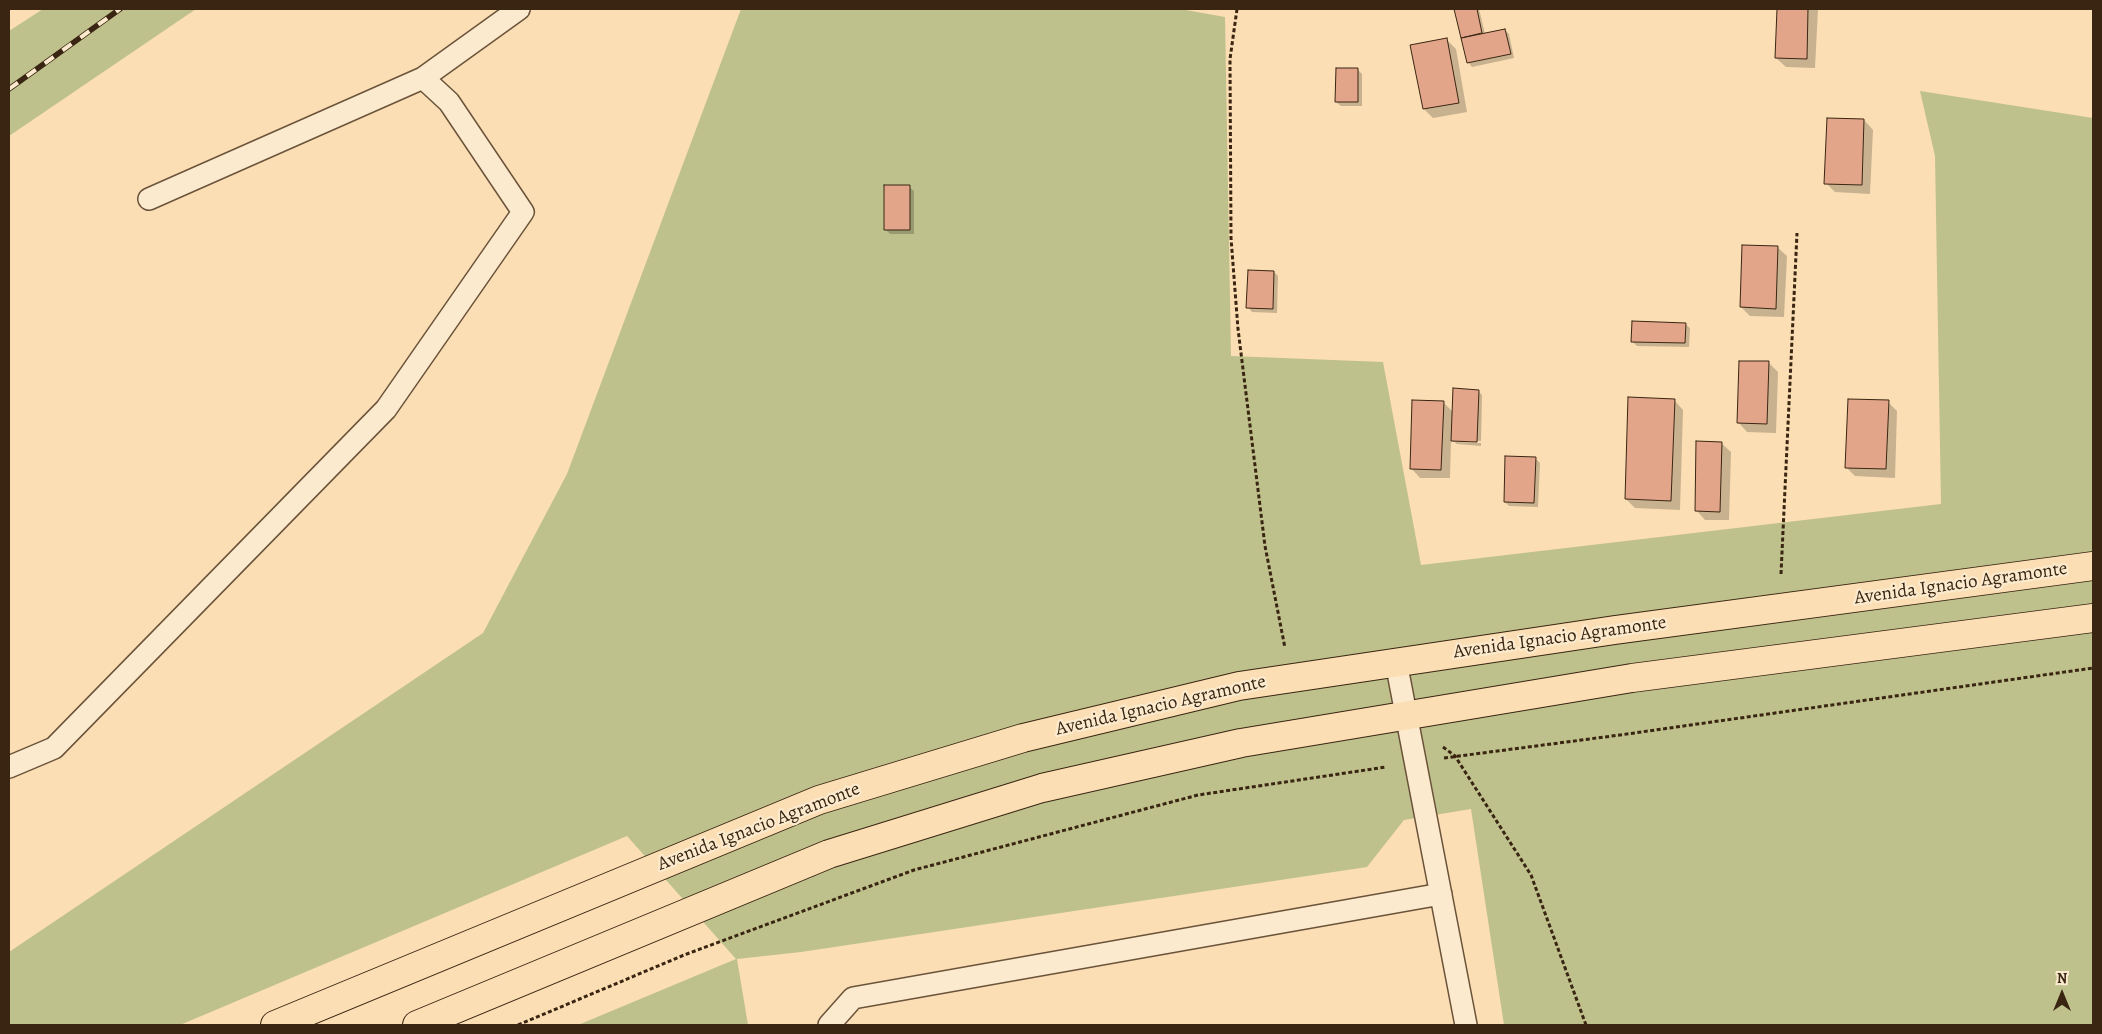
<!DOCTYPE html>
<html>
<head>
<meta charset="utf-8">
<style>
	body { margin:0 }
	#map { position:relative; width:2102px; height:1034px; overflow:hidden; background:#fbdeb3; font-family:Alegreya,serif }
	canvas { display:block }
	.frame { position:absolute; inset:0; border:10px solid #392512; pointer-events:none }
	.north { position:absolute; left:2037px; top:969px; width:50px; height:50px; -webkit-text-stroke:4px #fceace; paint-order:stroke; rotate:0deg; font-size:14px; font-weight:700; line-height:20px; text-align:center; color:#392512 }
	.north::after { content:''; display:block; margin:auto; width:18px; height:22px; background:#392512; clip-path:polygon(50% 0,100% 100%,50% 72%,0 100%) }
</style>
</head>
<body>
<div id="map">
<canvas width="2102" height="1034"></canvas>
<div class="frame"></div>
<div class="north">N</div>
</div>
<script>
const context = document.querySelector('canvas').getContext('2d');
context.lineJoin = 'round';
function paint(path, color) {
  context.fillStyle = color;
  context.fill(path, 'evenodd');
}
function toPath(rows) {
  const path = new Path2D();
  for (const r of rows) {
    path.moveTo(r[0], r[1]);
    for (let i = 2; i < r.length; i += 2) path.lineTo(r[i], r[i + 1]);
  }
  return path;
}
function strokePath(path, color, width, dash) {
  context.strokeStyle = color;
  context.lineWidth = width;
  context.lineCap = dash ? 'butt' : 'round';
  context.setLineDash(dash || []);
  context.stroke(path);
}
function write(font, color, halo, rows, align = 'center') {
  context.font = font + ' Alegreya,serif';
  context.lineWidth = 4.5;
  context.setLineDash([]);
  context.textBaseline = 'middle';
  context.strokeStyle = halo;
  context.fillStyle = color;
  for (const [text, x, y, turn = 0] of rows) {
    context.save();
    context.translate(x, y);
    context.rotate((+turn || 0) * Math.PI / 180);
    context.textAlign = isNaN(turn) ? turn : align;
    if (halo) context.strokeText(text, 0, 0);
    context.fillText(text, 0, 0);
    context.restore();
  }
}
const green = toPath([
	[43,9,196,9,9,136,9,31],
	[741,9,1180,9,1225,17,1231,356,1383,362,1421,565,1941,504,1935,156,1920,91,2093,118,2093,1025,1504,1025,1471,809,1404,820,1367,867,801,952,737,959,748,1025,578,1025,736,959,627,836,180,1025,9,1025,9,952,483,633,567,474]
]);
const shadow = toPath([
	[1455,9,1479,9,1485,34,1505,30,1509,34,1514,58,1472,67,1468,62],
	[1778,9,1818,9,1815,68,1786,67,1776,58],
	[1447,40,1456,49,1467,112,1433,118,1424,109],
	[1358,70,1362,74,1362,106,1341,106,1336,102],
	[1864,120,1873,130,1870,194,1835,192,1826,183],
	[909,187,914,191,914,234,890,234,886,230],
	[1777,247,1787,256,1784,317,1750,316,1741,307],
	[1274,272,1278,276,1277,313,1252,312,1248,307],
	[1685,324,1690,328,1689,347,1637,346,1632,341],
	[1768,362,1778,372,1776,433,1747,432,1738,422],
	[1478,391,1482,395,1481,441,1455,439,1455,442,1481,443,1481,446,1457,444,1451,439,1450,478,1420,478,1411,468,1443,402,1454,413],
	[1674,400,1683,410,1680,510,1635,508,1626,499],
	[1888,402,1897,411,1895,478,1855,476,1846,467],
	[1721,443,1731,452,1729,520,1705,520,1696,510],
	[1535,458,1540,463,1538,507,1509,506,1505,502]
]);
const building = toPath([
	[1454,9,1477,9,1482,33,1461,38,1454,9],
	[1777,9,1808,9,1807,59,1775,58,1777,9],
	[1505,29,1511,54,1467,63,1461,38,1505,29],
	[1447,38,1459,103,1423,109,1410,45,1447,38],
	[1336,68,1358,68,1358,102,1335,102,1336,68],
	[1827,118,1864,119,1862,185,1824,184,1827,118],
	[884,185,910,185,910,230,884,230,884,185],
	[1742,245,1778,246,1776,309,1740,307,1742,245],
	[1248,270,1274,271,1273,309,1246,308,1248,270],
	[1632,321,1686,323,1685,343,1631,342,1632,321],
	[1739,361,1769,361,1767,424,1737,423,1739,361],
	[1453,388,1479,390,1477,442,1451,441,1453,388],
	[1628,397,1675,399,1671,501,1625,499,1628,397],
	[1848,399,1889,400,1886,469,1845,468,1848,399],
	[1412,400,1444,401,1441,470,1410,469,1412,400],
	[1696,441,1722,442,1720,512,1695,511,1696,441],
	[1505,456,1536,457,1534,503,1504,502,1505,456]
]);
const path = toPath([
	[1237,9,1230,59,1231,238,1238,329,1265,546,1285,648],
	[1781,574,1797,233],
	[1443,747,1455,756,1531,875,1586,1025],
	[1444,758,1620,735,2093,668],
	[518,1025,684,955,914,870,1198,795,1386,767]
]);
const service = toPath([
	[149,199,423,78,519,9],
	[1396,662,1466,1025],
	[9,767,54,748,386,409,523,212,449,102,423,78],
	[829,1025,853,998,1441,894]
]);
const primary = toPath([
	[275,1025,819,800,1023,738,1239,686,1615,630,2093,566],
	[417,1025,829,854,1042,788,1241,743,1632,678,2093,618]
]);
const rail = toPath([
	[9,89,120,9]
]);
const streetNames = [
	["Avenida Ignacio Agramonte",1961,584,-8],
	["Avenida Ignacio Agramonte",1560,638,-8],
	["Avenida Ignacio Agramonte",1161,706,-13],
	["Avenida Ignacio Agramonte",759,827,-21]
];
paint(green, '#bfc18c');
paint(shadow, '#0003');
paint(building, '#e2a589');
strokePath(building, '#392512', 1);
strokePath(service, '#6a533a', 24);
strokePath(primary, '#392512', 30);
strokePath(path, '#392512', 3, [4, 2.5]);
strokePath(service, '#fceace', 21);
strokePath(primary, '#fbdeb3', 28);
strokePath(rail, '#392512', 5.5);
strokePath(rail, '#fceace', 4, [11]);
write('19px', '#392512', '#fceace', streetNames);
</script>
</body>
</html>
